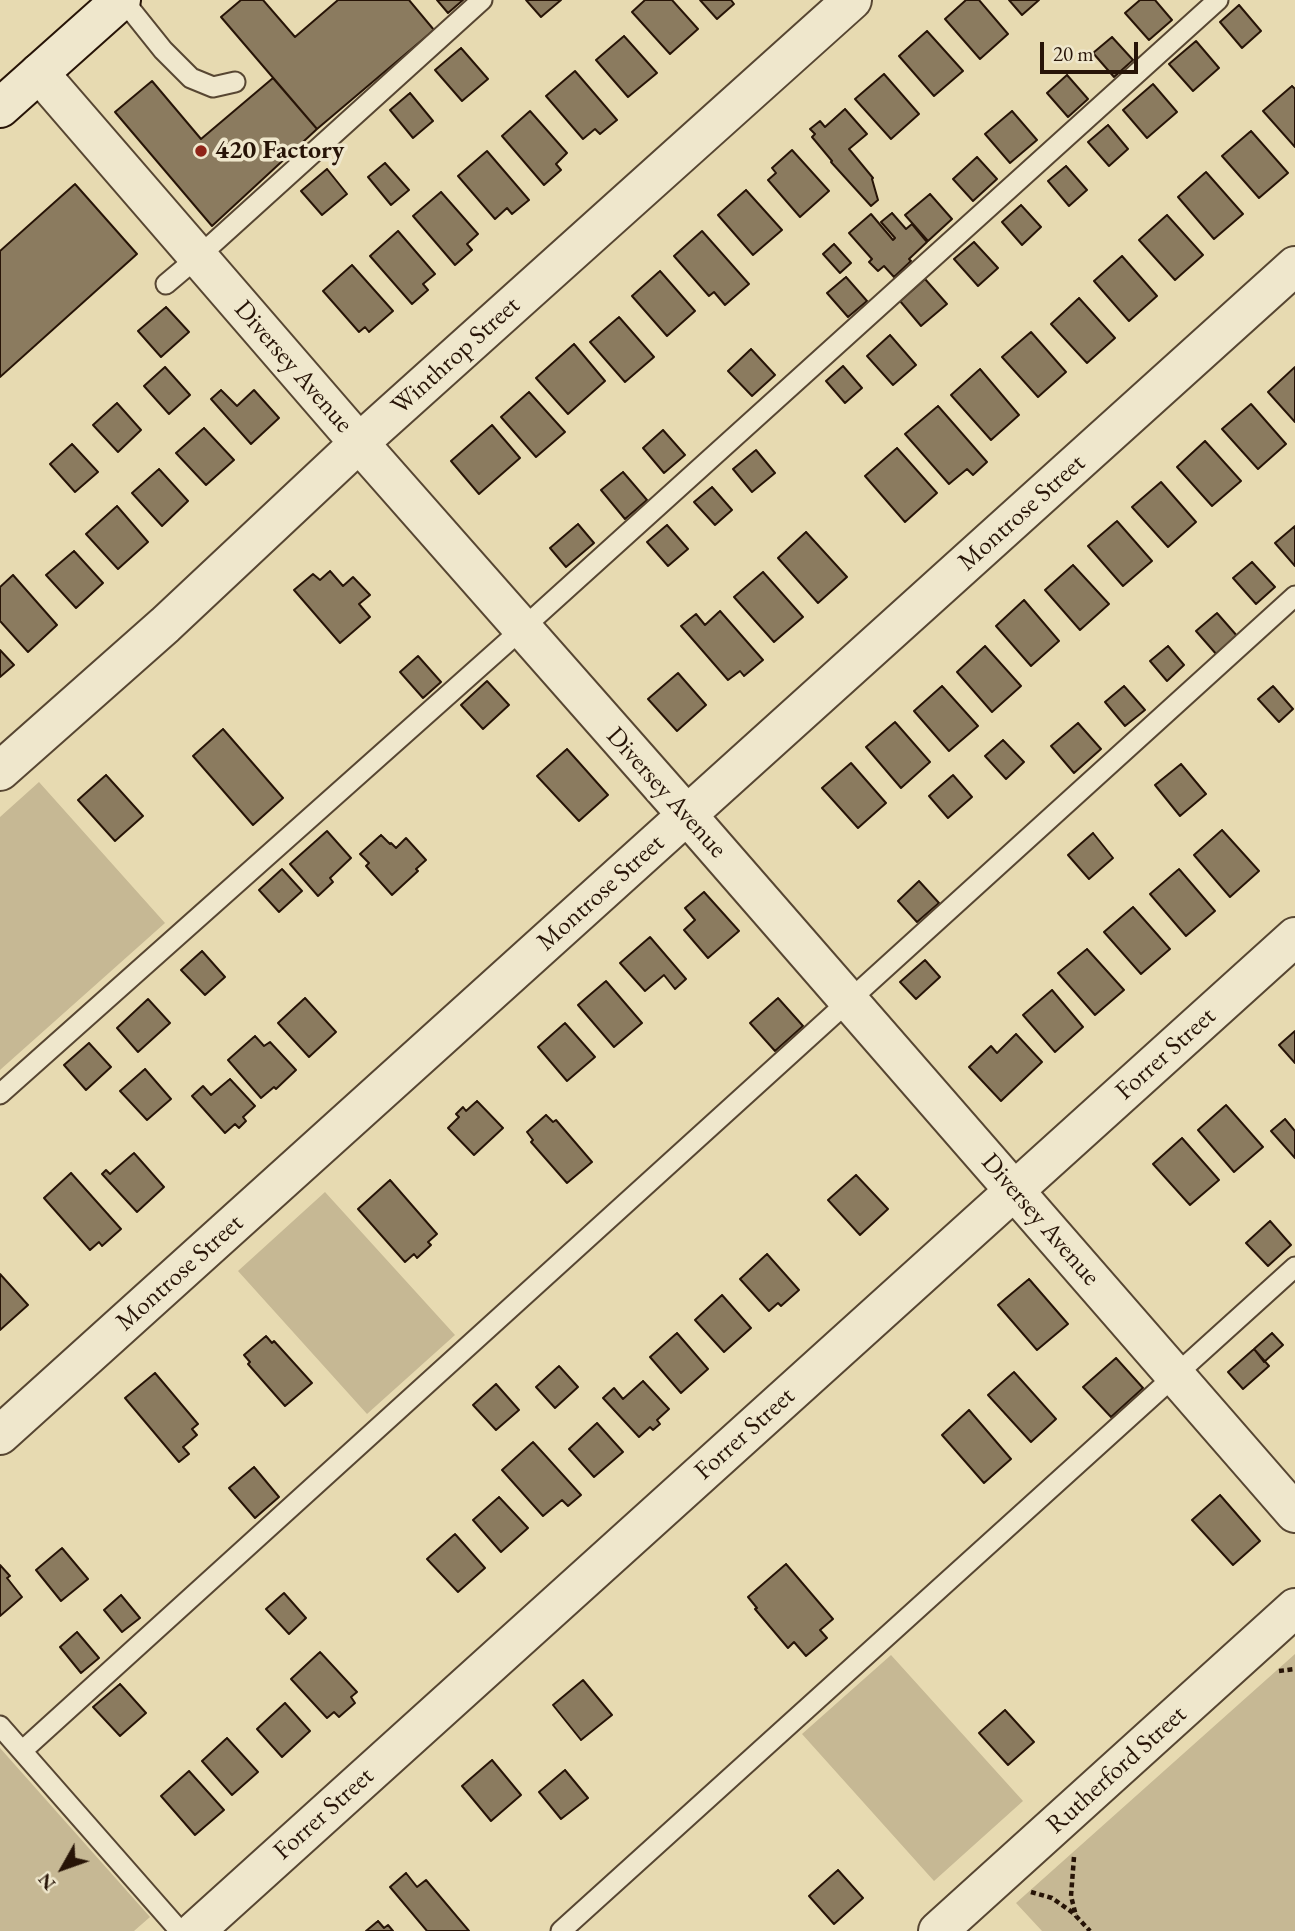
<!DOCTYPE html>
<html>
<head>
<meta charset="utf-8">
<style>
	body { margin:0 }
	#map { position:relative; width:1295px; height:1931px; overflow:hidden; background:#e7dab1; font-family:"EB Garamond",serif }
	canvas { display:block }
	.north { position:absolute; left:28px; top:1833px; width:70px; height:70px; -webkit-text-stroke:5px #efe7cc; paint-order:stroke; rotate:230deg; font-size:19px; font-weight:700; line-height:28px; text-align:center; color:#271407 }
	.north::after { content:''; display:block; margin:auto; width:24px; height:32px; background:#271407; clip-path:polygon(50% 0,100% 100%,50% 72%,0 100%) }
	.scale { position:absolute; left:1040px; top:42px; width:98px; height:32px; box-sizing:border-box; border:4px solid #271407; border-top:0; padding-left:9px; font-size:21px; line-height:24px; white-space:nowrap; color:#271407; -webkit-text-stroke:5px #efe7cc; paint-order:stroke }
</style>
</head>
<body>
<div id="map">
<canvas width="1295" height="1931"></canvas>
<div class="north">N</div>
<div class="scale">20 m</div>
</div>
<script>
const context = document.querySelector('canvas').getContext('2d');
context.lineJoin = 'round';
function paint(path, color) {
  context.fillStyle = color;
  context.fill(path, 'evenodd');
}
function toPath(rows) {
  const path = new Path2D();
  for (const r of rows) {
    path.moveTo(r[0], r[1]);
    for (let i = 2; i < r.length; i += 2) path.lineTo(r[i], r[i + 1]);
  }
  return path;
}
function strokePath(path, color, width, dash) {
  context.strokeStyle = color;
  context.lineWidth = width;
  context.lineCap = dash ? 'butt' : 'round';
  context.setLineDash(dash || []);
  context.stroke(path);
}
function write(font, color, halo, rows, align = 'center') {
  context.font = font + ' "EB Garamond",serif';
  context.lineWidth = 7;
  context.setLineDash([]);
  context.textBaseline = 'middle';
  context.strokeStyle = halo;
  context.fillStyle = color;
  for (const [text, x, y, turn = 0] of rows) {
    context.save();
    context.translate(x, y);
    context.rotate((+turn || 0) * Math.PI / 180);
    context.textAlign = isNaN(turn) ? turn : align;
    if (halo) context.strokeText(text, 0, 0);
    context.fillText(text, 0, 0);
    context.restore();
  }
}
const green = toPath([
	[39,782,165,923,0,1070,0,817],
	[325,1192,455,1335,367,1414,238,1271],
	[1295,1654,1295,1931,1042,1931,1016,1903],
	[891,1655,1023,1801,934,1881,802,1734],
	[0,1748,150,1917,134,1931,0,1931]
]);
const building = toPath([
	[241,0,263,0,295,37,338,0,409,0,434,30,317,129,221,17,241,0],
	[437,0,463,0,448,13,437,0],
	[526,0,561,0,541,17,526,0],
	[645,0,672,0,698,29,670,54,632,12,645,0],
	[700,0,731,0,734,4,717,19,700,0],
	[966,0,979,0,1008,34,980,59,945,19,966,0],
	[1009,0,1039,0,1022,15,1009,0],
	[1140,0,1155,0,1172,20,1149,40,1125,13,1140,0],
	[1239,5,1261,31,1242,48,1220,22,1239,5],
	[927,31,963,71,934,96,899,56,927,31],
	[624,36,657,73,628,97,596,60,624,36],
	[1112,37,1133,60,1114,77,1093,53,1112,37],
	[1196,41,1219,68,1193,91,1169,64,1196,41],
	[461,48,488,79,462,101,435,70,461,48],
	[575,71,617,120,600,134,595,129,583,139,546,96,575,71],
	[884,74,919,114,891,139,855,99,884,74],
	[1067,75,1088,99,1068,117,1047,93,1067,75],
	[273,78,317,129,212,226,115,112,152,81,201,139,273,78],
	[1153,84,1177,112,1147,138,1123,110,1153,84],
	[1292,86,1295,89,1295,147,1263,111,1292,86],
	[410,93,433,121,413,138,390,110,410,93],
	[845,109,867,134,849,149,873,178,872,179,878,200,871,206,831,162,832,161,812,137,815,134,810,129,820,121,825,127,845,109],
	[530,111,567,153,556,164,561,170,544,185,502,136,530,111],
	[1012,111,1037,140,1010,163,985,134,1012,111],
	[1108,125,1128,149,1109,166,1088,142,1108,125],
	[1251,131,1288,173,1259,198,1222,156,1251,131],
	[792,150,829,191,800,217,768,180,776,173,772,168,792,150],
	[487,151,529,200,512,214,507,208,495,219,458,176,487,151],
	[977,157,997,179,973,201,953,179,977,157],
	[385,163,409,190,391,205,368,177,385,163],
	[1066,166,1087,190,1069,206,1048,181,1066,166],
	[327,169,347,194,322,215,301,191,327,169],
	[1206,172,1243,214,1214,239,1178,197,1206,172],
	[75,184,137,254,0,377,0,251,75,184],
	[746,190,782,230,753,255,718,215,746,190],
	[441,192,478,234,467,244,472,250,455,265,413,216,441,192],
	[930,194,952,219,928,241,905,215,930,194],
	[1021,205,1041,227,1022,245,1002,222,1021,205],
	[892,213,906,229,912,224,927,242,909,259,911,261,894,277,884,266,878,271,869,262,872,259,849,233,871,214,893,240,895,238,881,222,892,213],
	[1167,215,1203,255,1175,280,1139,240,1167,215],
	[398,231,435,274,423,284,428,290,412,304,370,256,398,231],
	[702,231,749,284,725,305,714,292,709,296,674,256,702,231],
	[974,242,998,268,978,286,954,259,974,242],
	[834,244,851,263,840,273,823,254,834,244],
	[1122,256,1157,296,1129,321,1094,281,1122,256],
	[352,265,393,311,369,332,365,327,359,332,323,291,352,265],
	[660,271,695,311,667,336,632,296,660,271],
	[846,277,867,301,848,317,827,293,846,277],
	[925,279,947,304,921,326,900,301,925,279],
	[1079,298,1115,338,1087,363,1051,324,1079,298],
	[166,307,189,332,161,357,138,331,166,307],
	[619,317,654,357,625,382,590,342,619,317],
	[1031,332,1066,372,1038,397,1002,357,1031,332],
	[890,335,916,365,893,385,867,356,890,335],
	[574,344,605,381,568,414,536,378,574,344],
	[751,349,775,375,752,396,728,371,751,349],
	[843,366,862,388,845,403,826,381,843,366],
	[165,367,190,395,169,414,144,386,165,367],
	[1295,367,1295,422,1268,392,1295,367],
	[980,369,1019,415,991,440,951,395,980,369],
	[221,390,237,406,254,390,279,418,251,444,211,399,221,390],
	[529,392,565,432,536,457,501,417,529,392],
	[117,403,141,430,118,452,93,425,117,403],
	[1251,404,1286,444,1258,469,1222,429,1251,404],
	[938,406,987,462,973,475,967,469,949,484,905,434,938,406],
	[492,425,520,458,479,494,451,461,492,425],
	[204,428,234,460,206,485,176,453,204,428],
	[663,430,685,455,664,473,643,448,663,430],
	[1205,441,1241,481,1212,506,1177,467,1205,441],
	[72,444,98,472,75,492,50,464,72,444],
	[897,448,937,493,905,522,865,476,897,448],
	[756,450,775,473,752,492,733,469,756,450],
	[159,469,188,501,162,526,132,493,159,469],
	[623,472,647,500,625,519,601,490,623,472],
	[1161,482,1196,522,1168,547,1132,507,1161,482],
	[712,487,732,510,715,525,694,502,712,487],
	[117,506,148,542,118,569,86,534,117,506],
	[1117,521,1152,561,1123,586,1088,546,1117,521],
	[578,524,594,543,566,567,550,548,578,524],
	[667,525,688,549,668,566,647,542,667,525],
	[1295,526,1295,566,1275,543,1295,526],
	[806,532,847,577,818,603,778,558,806,532],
	[74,551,103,583,76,608,46,575,74,551],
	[1252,562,1275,587,1256,604,1233,578,1252,562],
	[1073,565,1109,604,1080,630,1045,590,1073,565],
	[330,571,343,586,353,577,370,595,359,604,370,617,340,643,294,590,313,574,320,580,330,571],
	[763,572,803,617,774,642,734,597,763,572],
	[13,575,57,625,28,652,0,621,0,587,13,575],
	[1024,600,1059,641,1031,666,996,626,1024,600],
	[720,611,763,660,744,676,740,671,728,680,681,626,696,614,705,625,720,611],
	[1217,613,1238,637,1217,655,1196,631,1217,613],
	[985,646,1021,686,992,712,957,672,985,646],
	[1168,646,1184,665,1167,681,1150,661,1168,646],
	[0,650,14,665,0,677,0,650],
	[418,656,441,682,423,698,400,672,418,656],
	[678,673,706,705,677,731,648,699,678,673],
	[487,681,509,705,483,729,461,705,487,681],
	[942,686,978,726,949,751,914,711,942,686],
	[1124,686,1145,710,1125,726,1105,702,1124,686],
	[1273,686,1293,709,1279,722,1258,699,1273,686],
	[895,722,930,762,901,788,866,747,895,722],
	[1078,723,1101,749,1074,773,1051,746,1078,723],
	[223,729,283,798,253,825,193,756,223,729],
	[1003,740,1024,762,1006,779,985,756,1003,740],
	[567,749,608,795,579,821,537,776,567,749],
	[851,763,886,803,858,828,822,788,851,763],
	[1181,764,1206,794,1180,816,1155,785,1181,764],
	[106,775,143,816,115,841,78,800,106,775],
	[953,775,972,797,948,818,929,796,953,775],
	[1222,830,1259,871,1230,897,1194,855,1222,830],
	[327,831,351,858,330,878,333,882,318,896,290,864,327,831],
	[1093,833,1113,858,1089,879,1068,855,1093,833],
	[381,835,390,844,391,843,396,848,406,838,426,860,416,869,418,871,392,895,366,866,369,863,360,854,381,835],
	[282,869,302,891,279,912,259,890,282,869],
	[1179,869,1215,911,1186,936,1150,894,1179,869],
	[919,881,939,903,917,922,898,901,919,881],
	[704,892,739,931,708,958,684,930,695,920,685,908,704,892],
	[1133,907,1170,949,1141,974,1104,932,1133,907],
	[650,937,686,979,675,989,664,975,645,991,620,963,650,937],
	[1087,949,1124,990,1095,1015,1058,973,1087,949],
	[202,951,225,977,205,995,181,970,202,951],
	[925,960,940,977,916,999,900,982,925,960],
	[606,981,642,1023,614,1047,578,1005,606,981],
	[1052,990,1083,1027,1055,1052,1023,1015,1052,990],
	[305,998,336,1032,309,1057,278,1023,305,998],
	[778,998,803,1026,775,1051,750,1023,778,998],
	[148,999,170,1023,138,1052,117,1028,148,999],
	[565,1023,595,1057,567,1081,538,1047,565,1023],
	[1295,1031,1295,1063,1279,1045,1295,1031],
	[1016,1034,1042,1062,1001,1101,969,1067,991,1046,997,1053,1016,1034],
	[255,1036,264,1046,270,1042,296,1070,276,1089,274,1087,261,1098,228,1060,255,1036],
	[89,1043,111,1067,86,1090,64,1065,89,1043],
	[145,1069,171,1099,147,1120,120,1091,145,1069],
	[230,1079,255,1106,243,1117,246,1121,239,1128,235,1124,225,1133,192,1096,203,1086,211,1095,230,1079],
	[477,1101,503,1128,474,1155,448,1128,459,1117,456,1114,463,1107,466,1111,477,1101],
	[1226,1105,1263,1147,1234,1172,1198,1130,1226,1105],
	[546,1115,553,1122,556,1120,592,1162,567,1183,531,1142,533,1140,527,1132,546,1115],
	[1285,1119,1295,1131,1295,1158,1271,1131,1285,1119],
	[1182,1138,1219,1180,1190,1205,1153,1164,1182,1138],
	[134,1153,164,1187,137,1212,102,1174,106,1170,110,1174,134,1153],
	[71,1173,121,1229,102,1246,99,1242,90,1250,44,1198,71,1173],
	[856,1175,888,1209,860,1235,828,1200,856,1175],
	[390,1180,437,1234,428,1242,431,1245,417,1258,414,1254,405,1262,358,1209,390,1180],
	[1270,1221,1291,1245,1268,1266,1246,1243,1270,1221],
	[767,1254,799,1290,781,1306,778,1303,769,1311,740,1279,767,1254],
	[0,1274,28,1305,0,1330,0,1274],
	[1029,1279,1068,1324,1037,1350,998,1305,1029,1279],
	[722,1295,751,1328,724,1352,695,1320,722,1295],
	[677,1333,708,1369,681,1393,650,1357,677,1333],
	[1272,1333,1283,1345,1264,1362,1254,1349,1272,1333],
	[266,1336,272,1343,274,1341,312,1383,285,1406,248,1364,250,1362,244,1355,266,1336],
	[1254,1349,1269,1366,1243,1389,1228,1372,1254,1349],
	[1116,1358,1143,1388,1111,1417,1083,1387,1116,1358],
	[559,1366,578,1387,555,1408,536,1387,559,1366],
	[1014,1372,1056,1419,1031,1442,988,1395,1014,1372],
	[155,1373,198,1424,192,1429,197,1435,183,1447,189,1454,179,1462,125,1398,155,1373],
	[643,1381,669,1409,657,1420,660,1424,653,1430,650,1427,639,1437,603,1398,614,1388,623,1399,643,1381],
	[496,1384,519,1410,496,1430,473,1405,496,1384],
	[969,1410,1011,1459,984,1483,942,1435,969,1410],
	[597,1423,623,1452,594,1477,569,1449,597,1423],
	[533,1442,581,1495,568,1506,562,1500,543,1516,502,1470,533,1442],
	[254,1467,279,1497,255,1518,229,1488,254,1467],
	[1220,1495,1260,1541,1233,1565,1192,1520,1220,1495],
	[499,1497,528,1528,501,1552,473,1520,499,1497],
	[455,1534,485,1568,458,1592,427,1559,455,1534],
	[62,1548,88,1579,61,1601,36,1570,62,1548],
	[786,1564,833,1619,820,1630,827,1638,806,1656,794,1642,788,1648,755,1609,757,1608,748,1597,786,1564],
	[0,1565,10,1576,7,1578,22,1597,0,1616,0,1565],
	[284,1593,306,1618,289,1634,266,1609,284,1593],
	[121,1595,140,1618,122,1632,104,1610,121,1595],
	[77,1632,99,1658,81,1673,60,1647,77,1632],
	[320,1652,357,1692,351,1697,355,1703,339,1717,334,1712,327,1718,291,1679,320,1652],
	[583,1680,612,1715,581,1740,553,1705,583,1680],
	[120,1684,146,1713,120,1736,93,1707,120,1684],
	[285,1703,310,1731,282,1757,257,1729,285,1703],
	[1005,1710,1034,1742,1008,1765,979,1733,1005,1710],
	[227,1738,258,1772,232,1795,202,1761,227,1738],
	[492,1760,521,1795,491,1821,462,1786,492,1760],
	[565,1770,588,1798,561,1819,539,1792,565,1770],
	[189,1771,224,1810,195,1835,161,1796,189,1771],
	[838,1870,863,1898,834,1924,809,1896,838,1870],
	[406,1873,417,1887,426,1880,469,1931,427,1931,390,1887,406,1873],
	[378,1921,384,1928,388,1925,393,1931,366,1931,378,1921]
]);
const path = toPath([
	[1279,1671,1295,1669],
	[1074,1857,1071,1896,1076,1916,1090,1931],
	[1031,1892,1052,1898,1076,1915]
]);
const service = toPath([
	[123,0,163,50,191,78,213,87,235,82],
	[166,284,198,257,482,0],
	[0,1094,522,629,1218,0],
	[0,1726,180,1931],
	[22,1751,1295,596],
	[561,1931,1295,1267]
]);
const minor = toPath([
	[39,73,359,443,687,815,1295,1513],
	[0,771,165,625,359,443,852,0],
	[0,1435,1295,266],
	[195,1931,1295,937],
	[938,1931,1295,1608]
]);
const secondary = toPath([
	[0,108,121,0]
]);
const markers = [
	[201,151,7,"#8f2418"]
];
const poiNames = [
	["420 Factory",215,151]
];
const streetNames = [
	["Winthrop Street",456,356,-42],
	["Diversey Avenue",293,367,49],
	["Montrose Street",1022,513,-42],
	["Diversey Avenue",666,793,48],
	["Montrose Street",601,893,-42],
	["Forrer Street",1166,1054,-42],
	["Diversey Avenue",1040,1220,49],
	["Montrose Street",180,1273,-42],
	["Forrer Street",745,1434,-42],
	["Rutherford Street",1117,1770,-42],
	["Forrer Street",324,1814,-42]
];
paint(green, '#c6b894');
paint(building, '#8b7b5f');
strokePath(building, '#271407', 2);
strokePath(service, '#574632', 23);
strokePath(minor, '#574632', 42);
strokePath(secondary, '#271407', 42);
strokePath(path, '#271407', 4.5, [5, 3.5]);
strokePath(service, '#efe7cc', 19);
strokePath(minor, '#efe7cc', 38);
strokePath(secondary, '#efe7cc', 38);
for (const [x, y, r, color] of markers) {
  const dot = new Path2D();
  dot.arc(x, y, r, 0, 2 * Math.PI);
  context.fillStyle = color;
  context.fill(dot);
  strokePath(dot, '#efe7cc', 2.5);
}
write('bold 26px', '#271407', '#efe7cc', poiNames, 'left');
write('26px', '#271407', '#efe7cc', streetNames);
</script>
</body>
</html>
